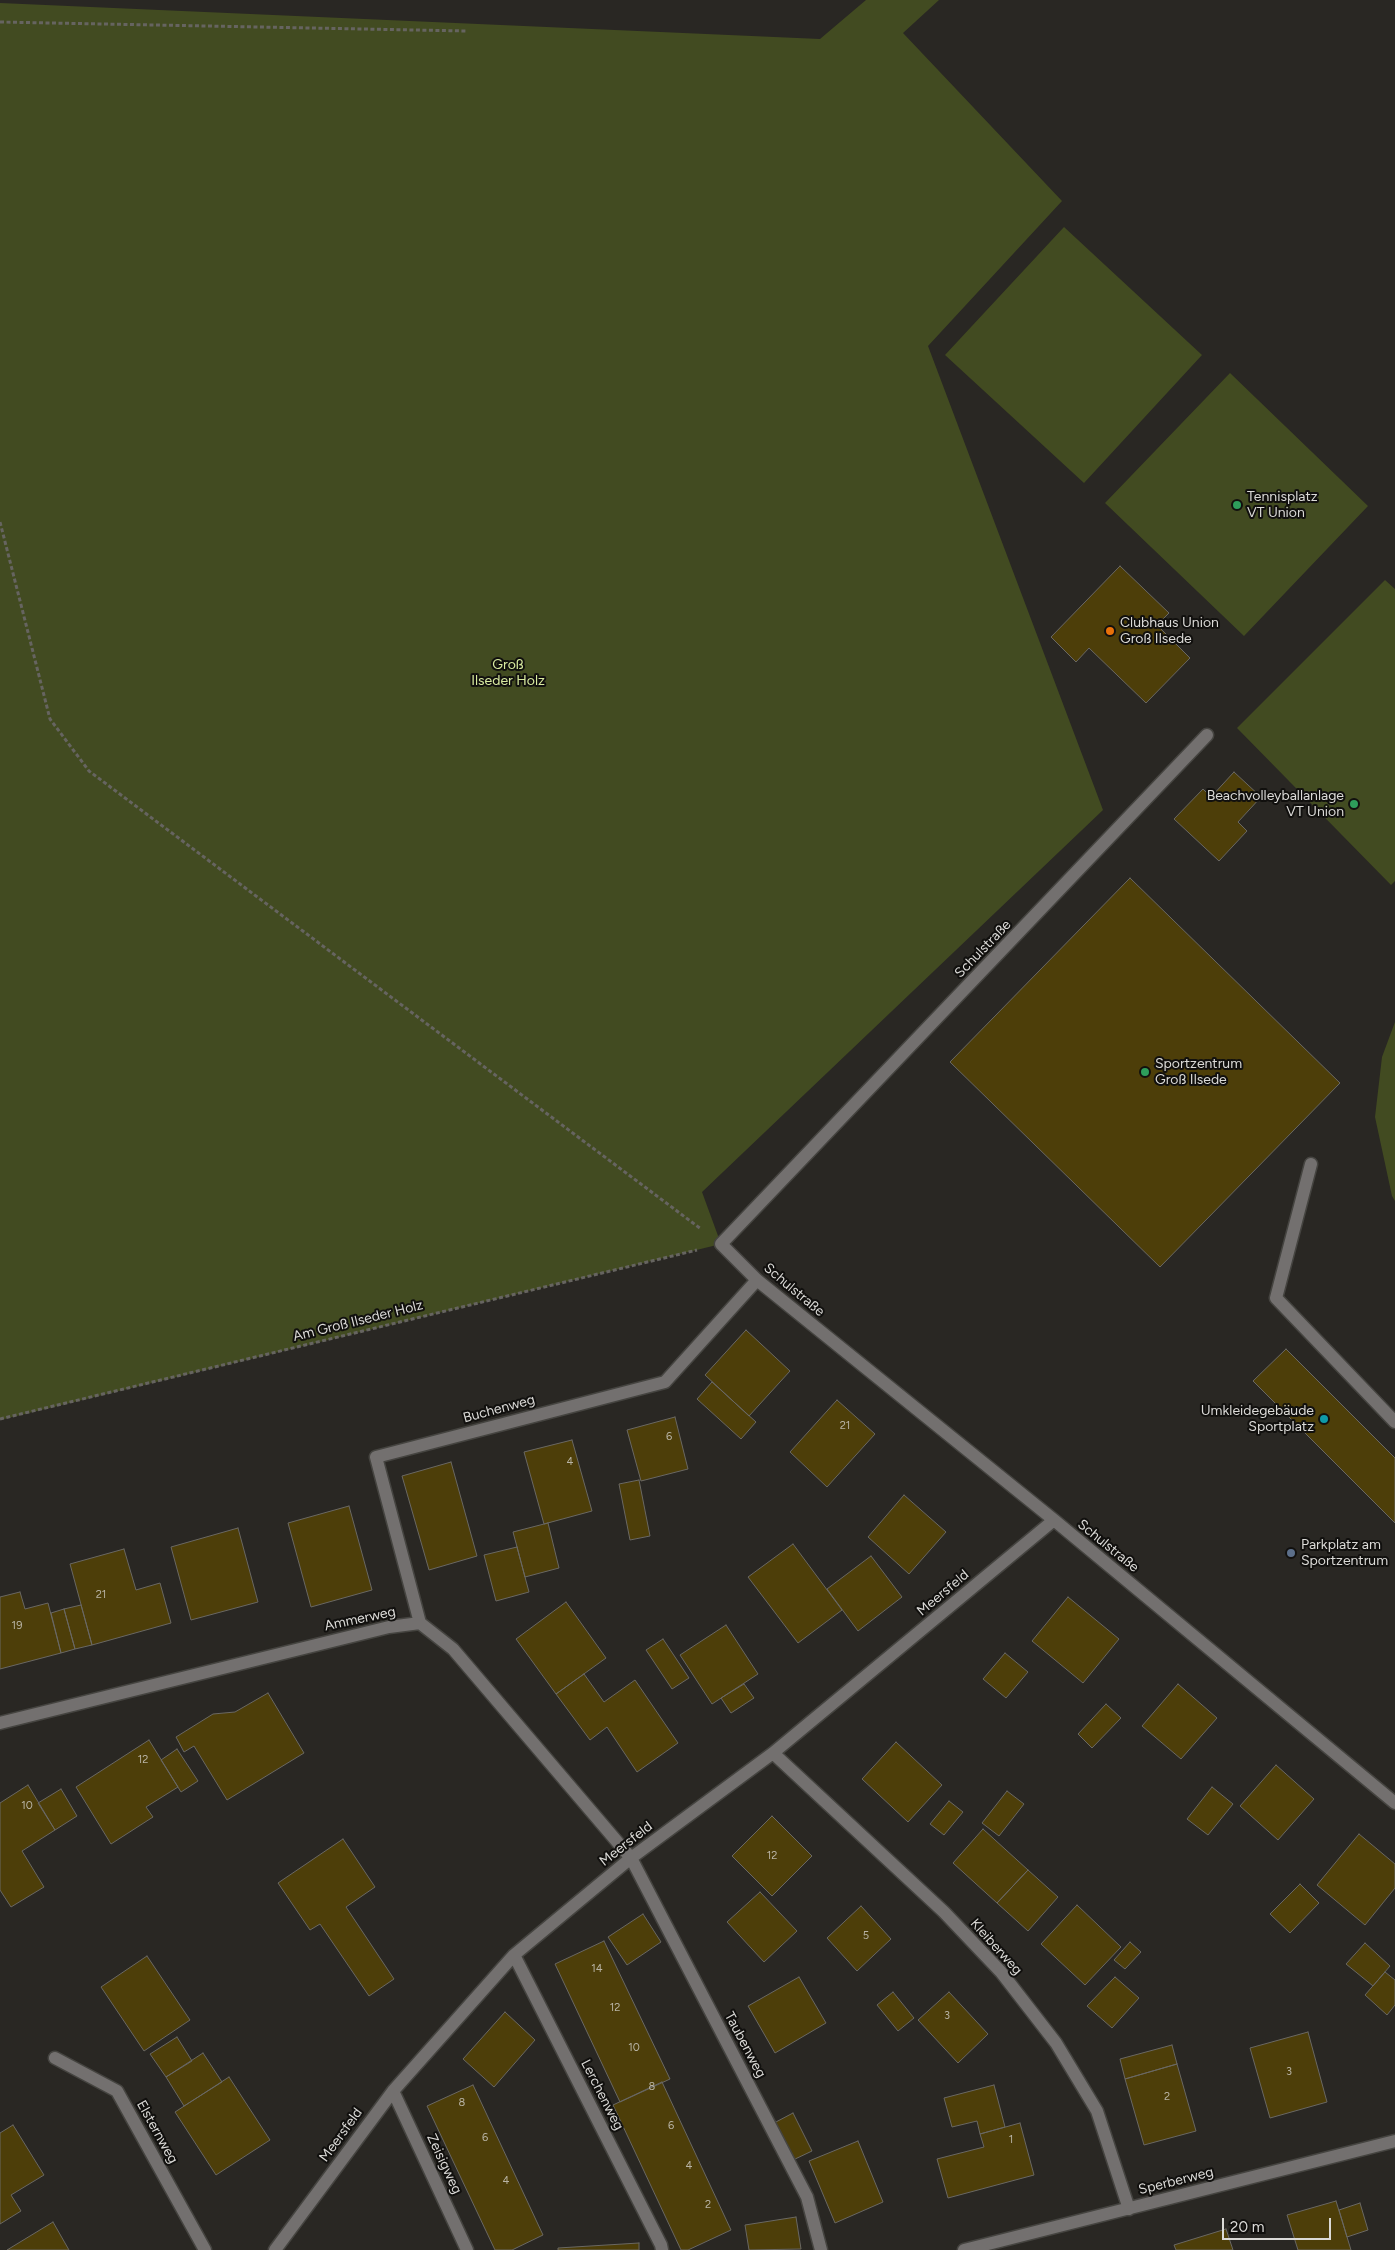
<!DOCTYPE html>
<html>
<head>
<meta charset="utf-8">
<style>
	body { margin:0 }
	#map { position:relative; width:1395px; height:2250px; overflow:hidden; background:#292723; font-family:Figtree,sans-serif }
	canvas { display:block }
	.scale { position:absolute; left:1222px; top:2218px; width:109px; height:22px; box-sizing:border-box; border:2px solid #dbdad7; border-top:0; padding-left:6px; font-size:15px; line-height:18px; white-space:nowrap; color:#dbdad7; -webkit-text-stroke:4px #11100e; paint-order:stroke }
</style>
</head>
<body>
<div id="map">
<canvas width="1395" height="2250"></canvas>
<div class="scale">20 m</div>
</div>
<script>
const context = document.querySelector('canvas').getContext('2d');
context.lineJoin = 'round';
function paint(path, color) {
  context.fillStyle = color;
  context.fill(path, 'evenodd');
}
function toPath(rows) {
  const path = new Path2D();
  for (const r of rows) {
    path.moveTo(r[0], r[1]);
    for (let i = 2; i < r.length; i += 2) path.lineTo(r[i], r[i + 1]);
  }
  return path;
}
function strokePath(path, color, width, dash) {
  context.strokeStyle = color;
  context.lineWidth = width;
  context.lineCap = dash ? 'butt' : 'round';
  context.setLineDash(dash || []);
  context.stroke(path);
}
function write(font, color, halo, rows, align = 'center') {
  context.font = font + ' Figtree,sans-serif';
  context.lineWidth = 4;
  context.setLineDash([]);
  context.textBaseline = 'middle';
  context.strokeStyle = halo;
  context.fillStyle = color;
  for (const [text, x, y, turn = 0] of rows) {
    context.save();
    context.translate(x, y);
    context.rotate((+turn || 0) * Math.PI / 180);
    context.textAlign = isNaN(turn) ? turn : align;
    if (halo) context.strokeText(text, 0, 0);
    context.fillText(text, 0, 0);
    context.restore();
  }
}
const green = toPath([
	[866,0,939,0,903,33,1062,201,928,346,1103,810,702,1192,721,1244,0,1420,0,3,820,39],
	[1064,227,1202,355,1084,483,945,355],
	[1230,373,1368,506,1244,636,1105,503],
	[1385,580,1395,589,1395,881,1391,885,1237,728],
	[1395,1022,1395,1201,1392,1196,1375,1117,1382,1057]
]);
const building = toPath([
	[1120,566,1169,613,1157,625,1190,658,1146,703,1089,648,1076,662,1051,637,1120,566],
	[1234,772,1261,797,1238,822,1247,831,1219,861,1174,819,1203,789,1211,797,1234,772],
	[1130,878,1340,1083,1160,1267,950,1062,1130,878],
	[746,1330,790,1371,749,1416,705,1375,746,1330],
	[1286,1349,1395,1458,1395,1523,1253,1381,1286,1349],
	[712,1382,756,1422,741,1439,697,1399,712,1382],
	[837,1400,875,1434,827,1487,790,1452,837,1400],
	[675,1417,688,1469,641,1481,627,1430,675,1417],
	[572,1440,592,1511,544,1524,524,1452,572,1440],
	[451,1462,477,1556,429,1570,402,1476,451,1462],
	[639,1480,650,1536,630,1540,619,1484,639,1480],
	[904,1495,946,1532,909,1574,868,1537,904,1495],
	[349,1506,372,1590,311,1607,288,1523,349,1506],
	[548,1523,559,1568,525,1577,513,1532,548,1523],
	[238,1528,258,1602,191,1620,171,1547,238,1528],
	[793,1544,842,1610,798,1643,748,1577,793,1544],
	[517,1547,529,1592,496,1601,484,1555,517,1547],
	[124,1549,136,1590,160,1583,171,1623,92,1645,70,1564,124,1549],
	[871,1556,902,1597,858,1631,827,1589,871,1556],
	[20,1592,25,1609,48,1603,61,1653,0,1669,0,1597,20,1592],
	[1068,1597,1119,1639,1083,1683,1032,1641,1068,1597],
	[566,1602,606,1658,556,1694,516,1639,566,1602],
	[81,1605,92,1645,75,1649,64,1609,81,1605],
	[64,1609,75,1649,61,1653,51,1613,64,1609],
	[726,1625,758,1674,712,1704,680,1655,726,1625],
	[663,1639,689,1678,672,1689,646,1650,663,1639],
	[1005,1653,1028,1672,1006,1698,983,1679,1005,1653],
	[584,1674,604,1702,635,1680,678,1743,637,1772,607,1727,590,1740,556,1694,584,1674],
	[744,1684,754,1698,731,1713,721,1698,744,1684],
	[1178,1684,1217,1718,1181,1759,1142,1726,1178,1684],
	[268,1693,304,1753,227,1800,194,1746,184,1752,176,1737,213,1714,235,1712,268,1693],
	[1106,1704,1121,1718,1092,1748,1078,1734,1106,1704],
	[149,1740,178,1787,146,1807,153,1817,111,1844,76,1787,149,1740],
	[896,1742,942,1785,908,1822,862,1779,896,1742],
	[177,1749,198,1781,181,1792,161,1760,177,1749],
	[1276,1765,1314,1799,1278,1840,1240,1806,1276,1765],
	[28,1785,55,1830,22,1851,44,1887,11,1907,0,1890,0,1803,28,1785],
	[1212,1787,1233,1804,1208,1835,1187,1819,1212,1787],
	[61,1789,77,1816,55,1830,38,1803,61,1789],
	[1007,1791,1024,1804,999,1836,982,1823,1007,1791],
	[949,1801,963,1812,944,1835,930,1824,949,1801],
	[772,1816,812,1856,772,1896,732,1856,772,1816],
	[983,1829,1028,1870,997,1903,953,1863,983,1829],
	[1359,1834,1395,1864,1395,1888,1365,1925,1317,1885,1359,1834],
	[343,1839,375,1887,346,1907,394,1979,369,1996,320,1924,310,1930,278,1883,343,1839],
	[1028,1870,1058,1897,1028,1931,997,1903,1028,1870],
	[1300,1884,1319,1903,1290,1933,1270,1914,1300,1884],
	[760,1892,797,1931,764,1962,727,1922,760,1892],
	[1077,1905,1121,1947,1085,1985,1041,1944,1077,1905],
	[861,1906,891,1939,857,1971,827,1938,861,1906],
	[643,1914,661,1942,627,1965,608,1937,643,1914],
	[604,1941,670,2079,620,2102,555,1964,604,1941],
	[1130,1942,1141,1952,1125,1969,1114,1960,1130,1942],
	[1365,1943,1390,1966,1373,1986,1346,1964,1365,1943],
	[147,1956,190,2020,144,2051,101,1987,147,1956],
	[1385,1972,1395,1980,1395,2005,1387,2015,1365,1995,1385,1972],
	[799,1977,826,2023,775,2053,748,2006,799,1977],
	[1115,1977,1139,1998,1112,2028,1087,2006,1115,1977],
	[893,1992,914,2018,898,2031,877,2005,893,1992],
	[949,1992,988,2034,958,2063,918,2020,949,1992],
	[505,2012,535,2040,494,2087,463,2059,505,2012],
	[1308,2032,1327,2102,1270,2118,1250,2048,1308,2032],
	[177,2037,192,2061,166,2077,150,2054,177,2037],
	[1172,2045,1177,2064,1125,2079,1120,2059,1172,2045],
	[203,2053,222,2082,184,2106,166,2077,203,2053],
	[1177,2064,1196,2131,1144,2145,1125,2079,1177,2064],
	[229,2077,270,2140,216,2175,175,2112,229,2077],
	[662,2082,731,2230,688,2250,681,2250,613,2105,662,2082],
	[473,2085,543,2235,512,2250,495,2250,427,2106,473,2085],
	[994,2085,1005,2127,980,2134,977,2121,952,2127,944,2098,994,2085],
	[793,2113,812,2151,793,2160,774,2123,793,2113],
	[1020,2123,1034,2175,948,2198,937,2159,984,2147,980,2134,1020,2123],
	[13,2125,44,2175,11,2195,21,2211,0,2224,0,2133,13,2125],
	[858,2141,883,2202,835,2223,809,2161,858,2141],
	[1336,2201,1351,2250,1298,2250,1287,2215,1336,2201],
	[1360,2203,1368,2230,1347,2237,1339,2210,1360,2203],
	[796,2217,801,2249,749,2250,745,2225,796,2217],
	[53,2222,69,2250,7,2250,53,2222],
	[1226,2229,1233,2250,1176,2250,1174,2245,1226,2229],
	[639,2243,639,2250,558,2250,558,2248,639,2243]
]);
const path = toPath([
	[0,22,467,31],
	[0,522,50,719,89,771,701,1229],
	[0,1419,697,1250]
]);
const minor = toPath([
	[1207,735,721,1244,757,1280,1054,1520,1395,1803],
	[1311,1164,1276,1298,1395,1422],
	[420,1623,376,1457,665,1382,757,1280],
	[0,1723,389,1627,420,1623,453,1649,631,1858,807,2197,821,2250],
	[773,1753,944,1912,1001,1972,1056,2043,1097,2111,1129,2209],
	[514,1955,661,2245,662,2250],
	[55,2058,117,2091,205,2250],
	[393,2091,467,2250],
	[275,2250,393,2091,514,1955,631,1858,773,1753,1054,1520],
	[964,2250,1395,2141]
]);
const markers = [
	[1237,505,5,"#2e9e5b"],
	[1110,631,5,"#e8710a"],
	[1354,804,5,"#2e9e5b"],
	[1145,1072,5,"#2e9e5b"],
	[1324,1419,5,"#0f9aa8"],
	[1291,1553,5,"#5c6f8a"]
];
const numberNames = [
	["21",845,1426],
	["6",669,1437],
	["4",570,1462],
	["21",101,1595],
	["19",17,1626],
	["12",143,1760],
	["10",27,1806],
	["12",772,1856],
	["5",866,1936],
	["14",597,1969],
	["12",615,2008],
	["3",947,2016],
	["10",634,2048],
	["3",1289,2072],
	["8",652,2087],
	["2",1167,2097],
	["8",462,2103],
	["6",671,2126],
	["6",485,2138],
	["1",1011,2140],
	["4",689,2166],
	["4",506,2181],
	["2",708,2205]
];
const poiNames = [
	["Tennisplatz",1247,497],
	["VT Union",1247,513],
	["Clubhaus Union",1120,623],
	["Groß Ilsede",1120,639],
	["Beachvolleyballanlage",1344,796,"right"],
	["VT Union",1344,812,"right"],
	["Sportzentrum",1155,1064],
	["Groß Ilsede",1155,1080],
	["Umkleidegebäude",1314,1411,"right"],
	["Sportplatz",1314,1427,"right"],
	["Parkplatz am",1301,1545],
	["Sportzentrum",1301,1561]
];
const parkNames = [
	["Groß",508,665],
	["Ilseder Holz",508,681]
];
const streetNames = [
	["Schulstraße",983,949,-46],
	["Schulstraße",794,1290,40],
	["Am Groß Ilseder Holz",358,1321,-14],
	["Buchenweg",499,1409,-15],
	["Schulstraße",1108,1546,39],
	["Meersfeld",943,1593,-40],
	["Ammerweg",360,1619,-12],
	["Meersfeld",626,1844,-38],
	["Kleiberweg",996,1947,48],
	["Taubenweg",745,2045,62],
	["Lerchenweg",602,2095,63],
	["Elsternweg",157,2132,61],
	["Meersfeld",341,2135,-54],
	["Zeisigweg",444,2164,65],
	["Sperberweg",1176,2181,-14]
];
paint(green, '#424b21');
paint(building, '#4d3e09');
strokePath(building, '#6a6863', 1);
strokePath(minor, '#454440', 15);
strokePath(path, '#666460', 3, [4, 2.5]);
strokePath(minor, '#73706f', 12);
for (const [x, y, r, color] of markers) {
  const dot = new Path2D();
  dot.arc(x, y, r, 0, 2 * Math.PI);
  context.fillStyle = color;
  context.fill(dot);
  strokePath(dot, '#11100e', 2);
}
write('11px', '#b8b3a4', null, numberNames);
write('14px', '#dbdad7', '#11100e', poiNames, 'left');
write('14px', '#d9eba0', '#11100e', parkNames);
write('14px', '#dbdad7', '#11100e', streetNames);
</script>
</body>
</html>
